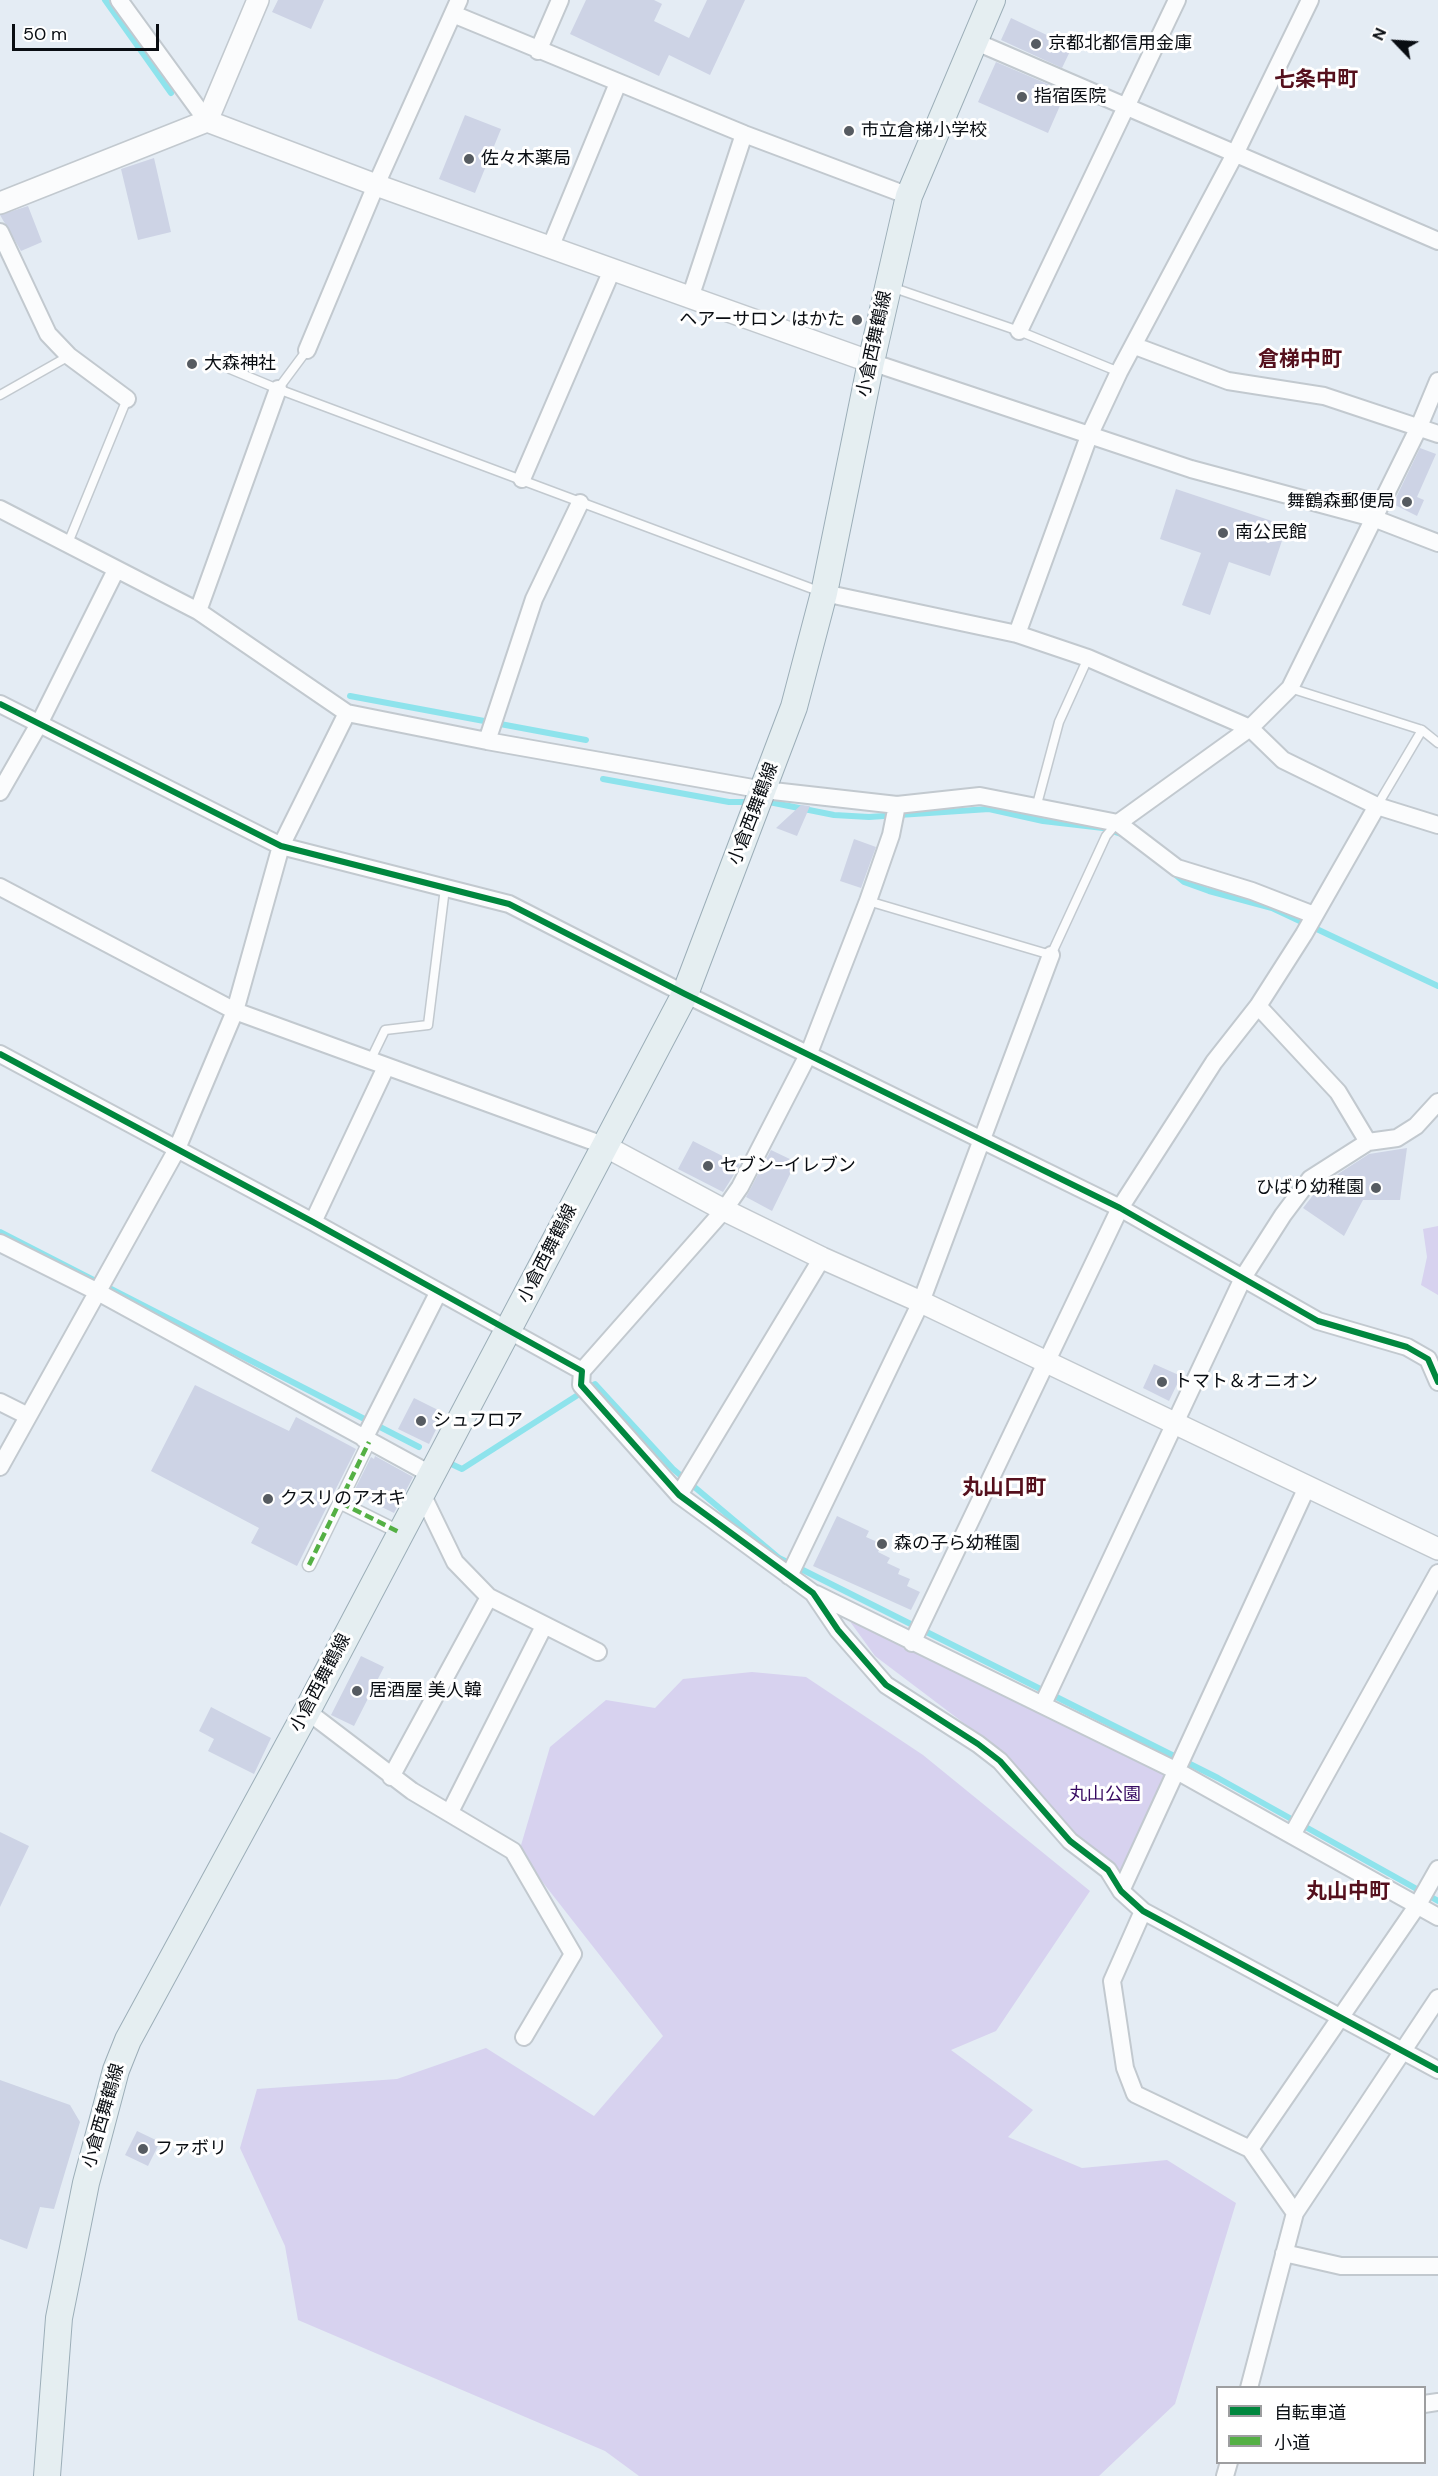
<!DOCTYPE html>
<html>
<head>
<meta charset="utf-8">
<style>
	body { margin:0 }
	#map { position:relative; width:1438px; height:2476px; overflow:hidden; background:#e4ecf4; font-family:"DM Sans","Noto Sans JP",sans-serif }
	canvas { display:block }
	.legend { position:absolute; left:1216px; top:2386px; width:210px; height:78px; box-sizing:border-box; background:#fff; border:2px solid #9d9ea0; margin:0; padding:8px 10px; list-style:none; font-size:18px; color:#090d12 }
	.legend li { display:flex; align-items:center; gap:12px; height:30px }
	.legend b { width:30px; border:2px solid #9d9ea0 }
	.north { position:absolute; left:1366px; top:12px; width:60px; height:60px; -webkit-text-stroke:4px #fff; paint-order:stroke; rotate:295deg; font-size:16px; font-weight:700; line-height:24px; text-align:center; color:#090d12 }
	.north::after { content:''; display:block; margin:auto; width:21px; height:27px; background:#090d12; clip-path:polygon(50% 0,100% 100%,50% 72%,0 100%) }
	.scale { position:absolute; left:12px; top:24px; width:147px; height:27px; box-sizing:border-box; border:3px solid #090d12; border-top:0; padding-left:8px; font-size:18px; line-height:21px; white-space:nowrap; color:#090d12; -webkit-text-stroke:4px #fff; paint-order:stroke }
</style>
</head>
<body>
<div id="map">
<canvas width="1438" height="2476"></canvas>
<ul class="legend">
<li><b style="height:8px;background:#00873e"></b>自転車道</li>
<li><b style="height:8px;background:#54b044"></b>小道</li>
</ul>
<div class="north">N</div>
<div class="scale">50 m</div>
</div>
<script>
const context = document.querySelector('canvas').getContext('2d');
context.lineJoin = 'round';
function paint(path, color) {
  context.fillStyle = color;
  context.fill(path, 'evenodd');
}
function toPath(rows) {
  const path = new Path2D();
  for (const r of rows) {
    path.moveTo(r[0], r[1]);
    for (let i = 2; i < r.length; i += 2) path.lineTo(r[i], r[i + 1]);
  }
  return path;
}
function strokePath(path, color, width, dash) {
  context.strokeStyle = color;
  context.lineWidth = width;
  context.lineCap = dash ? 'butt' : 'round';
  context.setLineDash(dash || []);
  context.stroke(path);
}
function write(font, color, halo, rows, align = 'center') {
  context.font = font + ' "DM Sans","Noto Sans JP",sans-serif';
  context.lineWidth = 6;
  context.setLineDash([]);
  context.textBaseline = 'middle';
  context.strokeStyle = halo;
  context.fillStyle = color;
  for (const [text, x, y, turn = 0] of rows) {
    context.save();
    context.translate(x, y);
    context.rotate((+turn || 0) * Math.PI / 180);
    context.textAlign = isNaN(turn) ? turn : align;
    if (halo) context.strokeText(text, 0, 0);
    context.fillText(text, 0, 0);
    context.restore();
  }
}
const green = toPath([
	[1438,1226,1438,1295,1421,1285,1427,1257,1423,1229],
	[846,1616,1172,1773,1122,1873,1073,1832,1006,1755,875,1656],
	[752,1672,806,1677,923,1755,1090,1891,996,2031,951,2050,1033,2110,1008,2137,1082,2168,1167,2160,1236,2203,1175,2404,1099,2476,639,2476,605,2451,298,2320,285,2246,240,2148,257,2089,397,2079,486,2048,594,2116,663,2036,519,1852,550,1747,606,1700,655,1708,683,1679]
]);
const stream = toPath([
	[105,0,171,93],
	[350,696,586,740],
	[603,779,729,802,751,802],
	[764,801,834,815,869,817,989,809,1043,821,1103,828,1124,835],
	[1172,872,1184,882,1209,891,1272,908,1438,986],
	[0,1232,419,1447],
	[447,1462,462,1469,595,1384,673,1469,779,1558,1218,1778,1438,1901]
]);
const building = toPath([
	[278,0,324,0,311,29,272,12],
	[586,0,654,0,662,4,654,21,689,38,707,0,745,0,710,75,669,55,659,76,570,34],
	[1011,18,1072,47,1062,68,1001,40],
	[996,62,1066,92,1048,133,978,102],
	[465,115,501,129,475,193,439,179],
	[154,158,171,232,138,240,121,169],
	[28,206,42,242,21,251,0,215],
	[1420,448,1436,454,1417,497,1424,500,1417,516,1393,504],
	[1176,489,1287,526,1270,576,1229,562,1210,615,1182,605,1201,553,1160,539],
	[801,805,810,806,797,836,776,828],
	[854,839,876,847,861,888,840,881],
	[693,1141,740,1165,723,1192,678,1169],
	[1407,1148,1400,1200,1363,1200,1344,1236,1303,1208,1321,1185,1369,1154],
	[771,1150,796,1162,772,1211,746,1197],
	[1154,1364,1181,1376,1169,1401,1143,1388],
	[195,1385,289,1431,296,1417,356,1449,297,1566,251,1543,259,1528,151,1471],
	[414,1398,444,1413,429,1444,398,1429],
	[375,1456,413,1477,394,1513,353,1493,371,1457,374,1459],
	[837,1516,869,1531,866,1537,882,1544,878,1552,890,1558,887,1563,900,1569,898,1574,910,1579,907,1586,920,1592,911,1610,813,1566],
	[361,1656,384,1667,354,1726,331,1715],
	[211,1707,271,1738,254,1774,208,1751,214,1739,199,1731],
	[0,1832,29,1846,0,1907],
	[0,2080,70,2105,80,2122,54,2209,40,2207,27,2249,0,2239],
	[137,2131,160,2142,148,2166,125,2155]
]);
const service = toPath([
	[891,287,1019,331,1119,372],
	[230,369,278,389,821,592],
	[278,389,307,350],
	[0,395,69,356],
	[68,543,127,399],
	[1290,688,1422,730,1438,743],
	[1377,806,1422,730],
	[1036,808,1059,722,1088,658],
	[868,901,1051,955,1106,836,1117,823],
	[370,1061,385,1030,428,1025,445,888]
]);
const pedestrian = toPath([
	[341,1503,401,1533],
	[309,1565,369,1442]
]);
const minor = toPath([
	[119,0,207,121],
	[453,14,744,134,909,196],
	[974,41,1438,241],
	[538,51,560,0],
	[0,232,48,334,69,356,127,399],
	[550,248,618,83],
	[690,298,744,134],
	[1019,331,1177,0],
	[1135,346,1228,381,1324,396,1438,434],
	[307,350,376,185,459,0],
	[871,362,1191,469,1373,518,1438,543],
	[522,479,612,270],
	[0,509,198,611,347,713,487,741,764,790,897,805,980,796,1118,823,1177,868,1252,891,1314,915],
	[824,593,1017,634,1088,658,1250,728,1283,760,1377,806,1438,825],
	[198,611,278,389],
	[1017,634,1089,436,1119,372,1235,154,1310,0],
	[0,704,281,846,509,904,685,994,1120,1208,1318,1321,1407,1347,1428,1359,1438,1382],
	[487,741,534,599,580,503],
	[0,792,39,724,116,570],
	[1118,823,1250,728,1290,688,1418,429,1438,381],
	[0,887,235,1011,603,1145],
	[1258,1006,1338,1092,1368,1142],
	[0,1054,313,1222,582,1371,581,1385,679,1495,813,1593,838,1630,886,1685,978,1744,1000,1761,1070,1841,1108,1870,1121,1891,1143,1911,1438,2070],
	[313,1222,386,1067],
	[0,1243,96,1291,432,1475],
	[582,1371,724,1210,740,1187,809,1053,868,901,891,835,897,805],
	[0,1402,28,1416],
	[364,1439,438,1293],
	[0,1467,176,1151,235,1011,281,846,347,713],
	[422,1494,455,1562,489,1597,598,1652],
	[679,1495,822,1258],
	[789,1576,921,1302,1051,955],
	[816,1594,1177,1771,1438,1917],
	[912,1643,1120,1208,1214,1062,1258,1006,1304,934,1377,806],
	[1043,1704,1244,1276,1283,1215,1310,1179,1368,1142,1397,1138,1416,1126,1438,1102],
	[307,1711,412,1791,513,1851,573,1954,524,2037],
	[391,1777,489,1597],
	[450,1812,544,1626],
	[1292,1835,1438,1573],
	[1121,1891,1307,1487],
	[1143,1911,1112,1981,1125,2068,1135,2094,1250,2149,1295,2213,1249,2388],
	[1250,2149,1417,1906,1438,1869],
	[1295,2213,1438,1998],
	[1284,2253,1341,2266,1438,2266],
	[1424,2404,1438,2402],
	[1225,2476,1229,2462]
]);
const tertiary = toPath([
	[207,121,258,0],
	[0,203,207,121,376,185,871,362],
	[603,1145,724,1210,822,1258,921,1302,1438,1549]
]);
const primary = toPath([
	[47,2476,59,2318,86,2183,116,2070,128,2040,307,1711,685,994,794,707,824,593,871,362,909,196,992,0]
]);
const quiet = toPath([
	[341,1503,401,1533],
	[309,1565,369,1442]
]);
const cycleway = toPath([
	[0,704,281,846,509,904,685,994,1120,1208,1318,1321,1407,1347,1428,1359,1438,1382],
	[0,1054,313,1222,582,1371,581,1385,679,1495,813,1593,838,1630,886,1685,978,1744,1000,1761,1070,1841,1108,1870,1121,1891,1143,1911,1438,2070]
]);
const markers = [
	[1036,44,6,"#565b61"],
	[1022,97,6,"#565b61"],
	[849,131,6,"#565b61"],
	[469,159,6,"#565b61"],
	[857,320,6,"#565b61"],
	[192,364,6,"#565b61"],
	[1407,502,6,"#565b61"],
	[1223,533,6,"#565b61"],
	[708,1166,6,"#565b61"],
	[1376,1188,6,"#565b61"],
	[1162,1382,6,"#565b61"],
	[421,1421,6,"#565b61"],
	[268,1499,6,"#565b61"],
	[882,1544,6,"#565b61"],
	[357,1691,6,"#565b61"],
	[143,2149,6,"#565b61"]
];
const poiNames = [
	["京都北都信用金庫",1048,44],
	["指宿医院",1034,97],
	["市立倉梯小学校",861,131],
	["佐々木薬局",481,159],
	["ヘアーサロン はかた",845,320,"right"],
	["大森神社",204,364],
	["舞鶴森郵便局",1395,502,"right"],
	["南公民館",1235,533],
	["セブン-イレブン",720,1166],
	["ひばり幼稚園",1364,1188,"right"],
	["トマト＆オニオン",1174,1382],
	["シュフロア",433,1421],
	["クスリのアオキ",280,1499],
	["森の子ら幼稚園",894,1544],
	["居酒屋 美人韓",369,1691],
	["ファボリ",155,2149]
];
const streetNames = [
	["小倉西舞鶴線",875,344,-78],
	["小倉西舞鶴線",754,814,-69],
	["小倉西舞鶴線",548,1254,-63],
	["小倉西舞鶴線",321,1683,-62],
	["小倉西舞鶴線",104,2116,-74]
];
const parkNames = [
	["丸山公園",1105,1795]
];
const quarterNames = [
	["七条中町",1316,80],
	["倉梯中町",1300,360],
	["丸山口町",1004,1488],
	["丸山中町",1348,1892]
];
paint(green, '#d7d2ef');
strokePath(stream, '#8ee3ec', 6);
paint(building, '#cdd3e5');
strokePath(service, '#c2c9cf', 11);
strokePath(pedestrian, '#c2c9cf', 15);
strokePath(minor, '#c2c9cf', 20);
strokePath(tertiary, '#c2c9cf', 24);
strokePath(primary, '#9caeb8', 28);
strokePath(service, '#fbfcfd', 8);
strokePath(pedestrian, '#fbfcfd', 12);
strokePath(minor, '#fbfcfd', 16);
strokePath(tertiary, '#fbfcfd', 21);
strokePath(primary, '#e5eef1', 26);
strokePath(quiet, '#54b044', 4.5, [9, 4.5]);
strokePath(cycleway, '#00873e', 6);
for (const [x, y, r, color] of markers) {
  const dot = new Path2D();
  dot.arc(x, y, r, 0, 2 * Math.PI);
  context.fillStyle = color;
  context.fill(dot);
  strokePath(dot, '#fff', 2);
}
write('18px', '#090d12', '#fff', poiNames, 'left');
write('18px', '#090d12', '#fff', streetNames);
write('18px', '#370a61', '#fff', parkNames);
write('bold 21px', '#55101d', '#fff', quarterNames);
</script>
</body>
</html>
